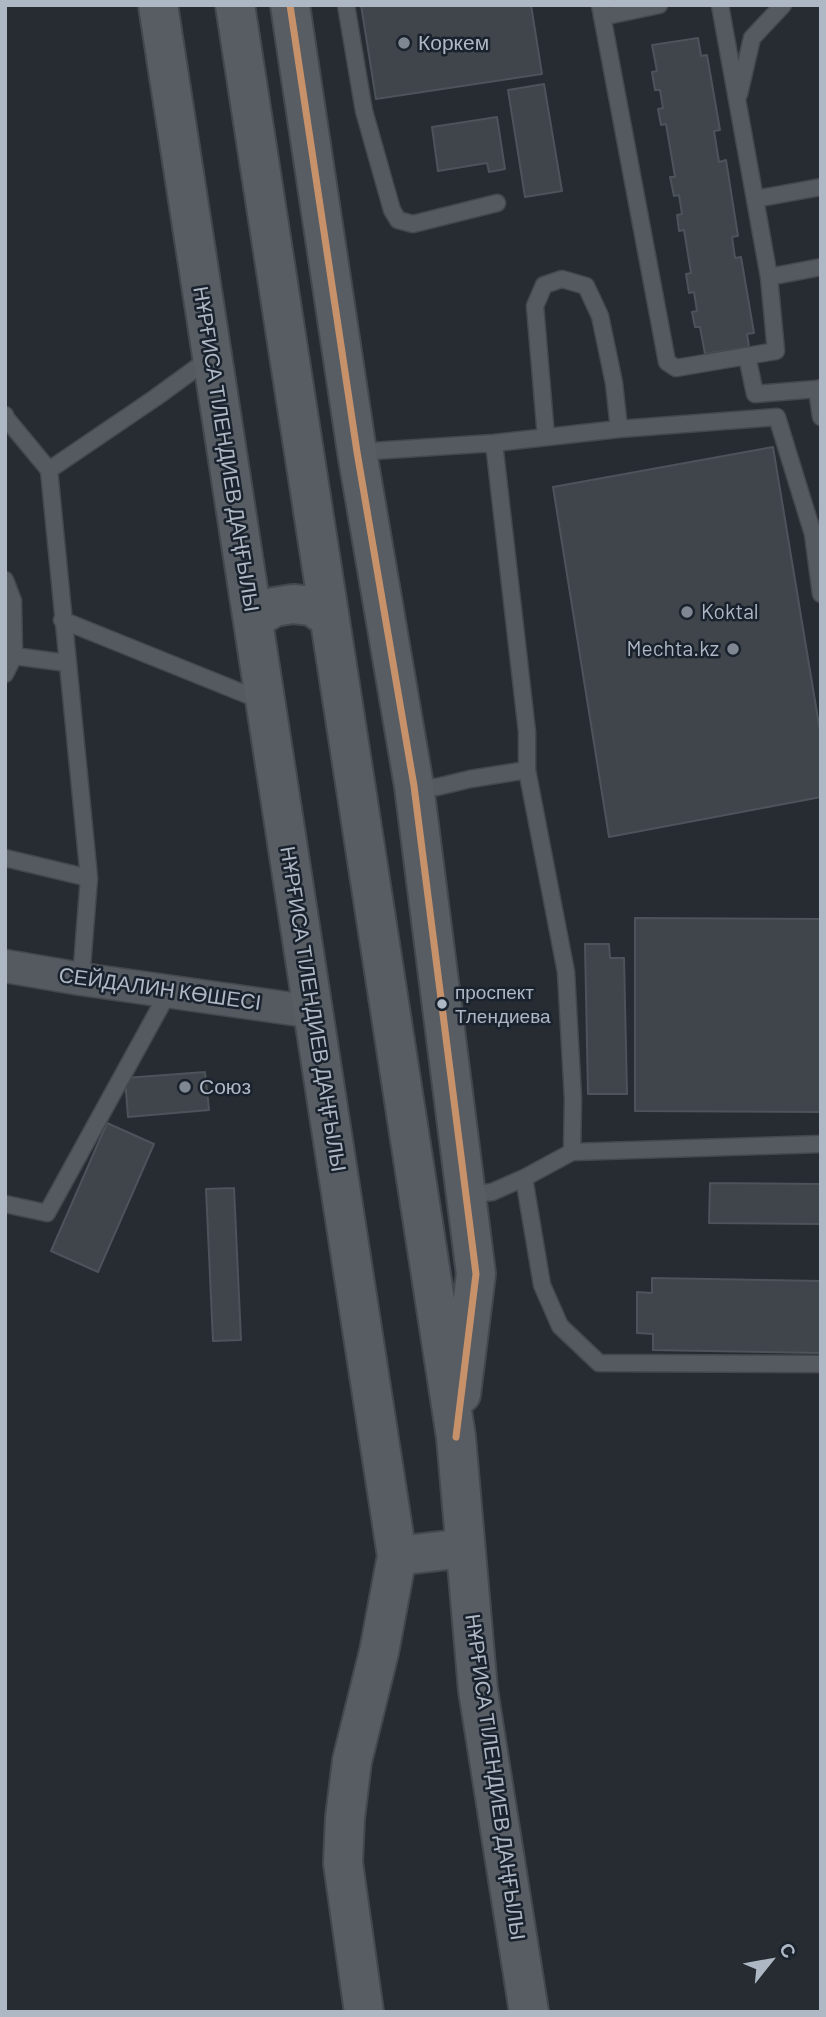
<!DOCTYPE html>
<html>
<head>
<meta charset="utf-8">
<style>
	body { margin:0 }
	#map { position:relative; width:826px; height:2017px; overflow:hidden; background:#262c32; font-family:Barlow,sans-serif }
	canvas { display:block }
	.frame { position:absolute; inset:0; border:7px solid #aeb8c5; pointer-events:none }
	.north { position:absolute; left:735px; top:1926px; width:70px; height:70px; -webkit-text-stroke:5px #19222d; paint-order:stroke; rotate:59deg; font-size:19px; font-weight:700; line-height:28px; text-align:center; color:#aeb8c5 }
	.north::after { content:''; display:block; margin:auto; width:24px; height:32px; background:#aeb8c5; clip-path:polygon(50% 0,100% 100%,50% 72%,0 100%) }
</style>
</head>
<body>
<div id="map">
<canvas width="826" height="2017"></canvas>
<div class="frame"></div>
<div class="north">С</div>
</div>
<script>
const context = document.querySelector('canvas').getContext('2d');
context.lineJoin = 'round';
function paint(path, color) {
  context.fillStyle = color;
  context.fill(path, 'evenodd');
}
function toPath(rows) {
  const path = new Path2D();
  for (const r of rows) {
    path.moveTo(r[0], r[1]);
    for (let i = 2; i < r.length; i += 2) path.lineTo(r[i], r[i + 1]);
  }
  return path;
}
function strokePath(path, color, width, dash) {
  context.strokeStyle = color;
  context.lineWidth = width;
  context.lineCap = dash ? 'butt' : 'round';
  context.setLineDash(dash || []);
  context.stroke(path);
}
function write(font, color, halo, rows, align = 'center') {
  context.font = font + ' Barlow,sans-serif';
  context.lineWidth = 5;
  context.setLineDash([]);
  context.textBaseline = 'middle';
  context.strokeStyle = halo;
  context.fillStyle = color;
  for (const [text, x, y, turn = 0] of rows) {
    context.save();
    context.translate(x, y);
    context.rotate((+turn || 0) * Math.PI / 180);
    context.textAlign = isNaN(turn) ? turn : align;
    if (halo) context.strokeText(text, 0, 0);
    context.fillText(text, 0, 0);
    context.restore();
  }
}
const building = toPath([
	[361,5,531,5,542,74,376,99,361,5],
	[698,38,701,56,707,55,720,130,714,131,719,162,726,160,738,236,732,237,735,258,741,257,754,333,747,334,749,347,705,354,700,327,695,327,692,312,697,311,694,292,689,293,686,274,691,273,684,230,679,231,677,215,682,214,679,195,674,196,670,177,675,177,666,124,661,125,658,109,663,108,660,90,655,90,652,72,657,71,652,45,698,38],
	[544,84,562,191,525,197,508,90,544,84],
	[497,117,505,169,489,172,487,163,438,171,432,127,497,117],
	[773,447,821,737,821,797,609,837,553,487,773,447],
	[635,918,821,919,821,1112,635,1111,635,918],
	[585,944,609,944,610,958,624,958,627,1094,588,1094,585,944],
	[205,1072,209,1110,128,1117,125,1078,205,1072],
	[107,1123,154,1144,98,1272,51,1251,107,1123],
	[710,1183,821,1184,821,1224,709,1223,710,1183],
	[234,1188,241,1340,213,1341,206,1189,234,1188],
	[652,1278,821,1281,821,1353,653,1350,653,1334,637,1333,637,1292,652,1293,652,1278]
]);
const service = toPath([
	[346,5,364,111,392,210,398,220,413,224,497,203],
	[600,5,667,362,676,368,776,351,769,277],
	[720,5,769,277,821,267],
	[602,17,659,5],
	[739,94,752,38,783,5],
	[755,199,821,187],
	[747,356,755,394,817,389],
	[821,388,817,389,821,417],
	[5,415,6,418,49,470],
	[546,437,535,306,544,285,562,279,586,286,600,316,614,383,619,429],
	[357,452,494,443,619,429,777,417,813,534,821,594],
	[5,580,13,601,14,656,5,674],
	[62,620,265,702],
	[14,656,67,663],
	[527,770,566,972,573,1099,572,1152],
	[414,786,437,787,470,779,527,770,527,732,494,443],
	[5,858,89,878],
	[81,979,89,878,49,470,155,398,210,358],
	[524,1178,542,1285,560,1326,599,1363,821,1364],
	[466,1195,492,1192,524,1178,572,1152,821,1144],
	[5,1204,47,1213,169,991]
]);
const minor = toPath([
	[5,966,81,979,314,1012]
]);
const primary = toPath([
	[158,5,397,1556,379,1652,352,1761,345,1818,343,1863,364,2012],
	[235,5,456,1437,478,1690,529,2012],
	[290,5,357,452,414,786,476,1274,461,1394],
	[253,620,274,607,293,604,312,606,329,618],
	[397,1556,465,1548]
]);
const bus1 = toPath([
	[290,5,357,452,414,786,476,1274,456,1437]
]);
const markers = [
	[404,43,7,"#7e8792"],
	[687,612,7,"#7e8792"],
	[733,649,7,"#7e8792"],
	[442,1004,6,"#aeb8c5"],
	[185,1087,7,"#7e8792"]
];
const busNames = [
	["проспект",455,993],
	["Тлендиева",455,1017]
];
const poiNames = [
	["Коркем",418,43],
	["Koktal",701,612],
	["Mechta.kz",719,649,"right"],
	["Союз",199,1087]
];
const streetNames = [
	["НҰРҒИСА ТІЛЕНДИЕВ ДАҢҒЫЛЫ",226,449,81],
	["СЕЙДАЛИН КӨШЕСІ",160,989,8],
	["НҰРҒИСА ТІЛЕНДИЕВ ДАҢҒЫЛЫ",313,1009,81],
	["НҰРҒИСА ТІЛЕНДИЕВ ДАҢҒЫЛЫ",495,1777,82]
];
paint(building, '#40454b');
strokePath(building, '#4d535a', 2);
strokePath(service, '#44484d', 19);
strokePath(minor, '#44484d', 35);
strokePath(primary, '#43484f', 42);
strokePath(service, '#555a61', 16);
strokePath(minor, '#555a61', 32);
strokePath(primary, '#575d63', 38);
strokePath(bus1, '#c7916a', 7);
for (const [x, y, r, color] of markers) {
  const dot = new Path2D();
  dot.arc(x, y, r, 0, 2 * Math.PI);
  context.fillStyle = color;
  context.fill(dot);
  strokePath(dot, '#19222d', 2.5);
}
write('19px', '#aeb8c5', '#19222d', busNames, 'left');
write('21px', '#aeb8c5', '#19222d', poiNames, 'left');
write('21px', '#aeb8c5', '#19222d', streetNames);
</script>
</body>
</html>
